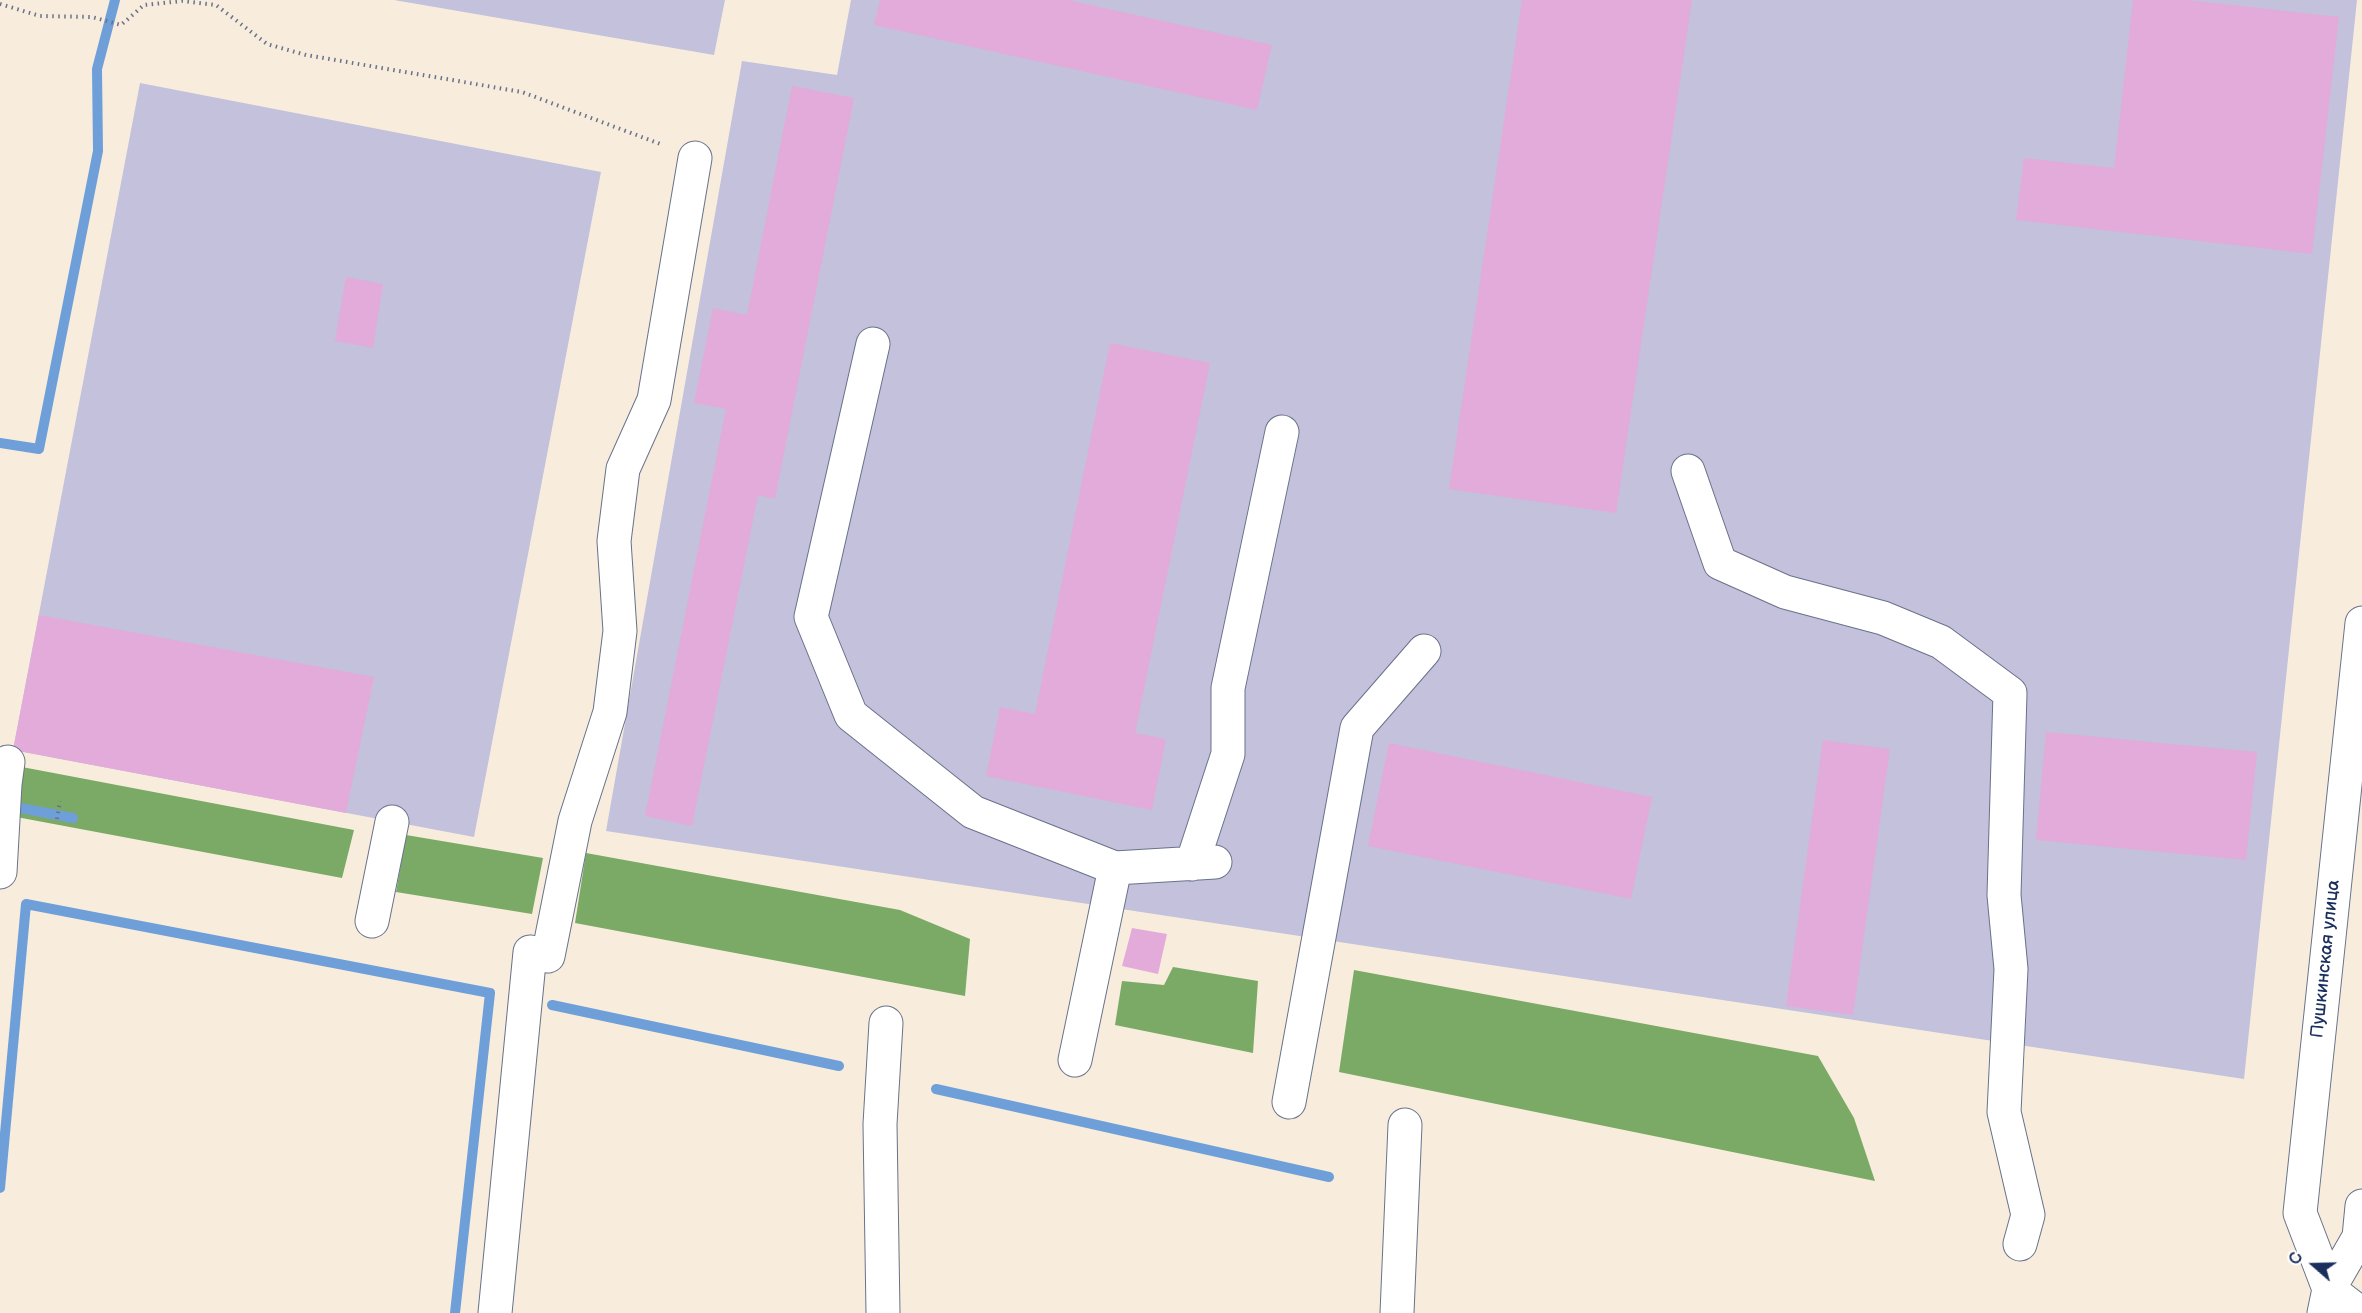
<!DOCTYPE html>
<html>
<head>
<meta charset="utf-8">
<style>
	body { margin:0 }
	#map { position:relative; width:2362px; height:1313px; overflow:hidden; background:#f8eddd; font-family:"Balsamiq Sans",sans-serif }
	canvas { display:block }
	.north { position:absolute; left:2284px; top:1235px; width:60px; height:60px; -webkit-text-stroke:4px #fff; paint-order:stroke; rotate:290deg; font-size:16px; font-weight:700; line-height:24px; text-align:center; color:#1b2f5e }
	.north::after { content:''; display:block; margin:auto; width:21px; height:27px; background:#1b2f5e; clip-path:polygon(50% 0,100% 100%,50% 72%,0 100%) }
</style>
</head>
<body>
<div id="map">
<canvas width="2362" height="1313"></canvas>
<div class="north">С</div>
</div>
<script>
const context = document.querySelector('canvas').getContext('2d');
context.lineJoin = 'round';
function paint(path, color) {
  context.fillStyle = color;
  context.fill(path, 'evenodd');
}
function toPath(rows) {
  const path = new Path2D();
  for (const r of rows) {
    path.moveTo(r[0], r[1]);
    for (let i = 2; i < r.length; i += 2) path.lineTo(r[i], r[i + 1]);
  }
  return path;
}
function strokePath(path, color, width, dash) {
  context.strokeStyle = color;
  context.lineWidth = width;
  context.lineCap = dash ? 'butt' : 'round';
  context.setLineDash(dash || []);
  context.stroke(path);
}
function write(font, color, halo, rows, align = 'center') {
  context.font = font + ' "Balsamiq Sans",sans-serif';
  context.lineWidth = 6;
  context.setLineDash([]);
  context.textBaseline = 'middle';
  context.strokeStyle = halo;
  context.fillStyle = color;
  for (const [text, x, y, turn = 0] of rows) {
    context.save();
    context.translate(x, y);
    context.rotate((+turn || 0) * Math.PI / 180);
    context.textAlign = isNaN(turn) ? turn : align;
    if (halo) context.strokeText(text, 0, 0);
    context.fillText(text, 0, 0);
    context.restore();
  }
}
const industrial = toPath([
	[394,0,725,0,714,55],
	[851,0,2357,0,2244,1079,606,831,742,61,837,75],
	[140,83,601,172,474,837,13,750]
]);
const forest = toPath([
	[22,767,354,830,342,878,11,816],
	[406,835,543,858,532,914,396,892],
	[586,853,900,910,970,939,965,996,575,923],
	[1173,967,1258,981,1253,1053,1115,1025,1122,981,1164,985],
	[1354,970,1818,1056,1854,1118,1875,1181,1339,1072]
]);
const stream = toPath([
	[0,443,39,449,98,151,97,69,115,0],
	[10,806,73,818],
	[552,1005,839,1066],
	[936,1089,1329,1177],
	[0,1188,26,904,490,993,455,1313]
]);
const building = toPath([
	[880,0,1068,0,1272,45,1257,110,874,25],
	[1522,0,1692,0,1616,513,1449,489],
	[2133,0,2188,0,2339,17,2312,254,2016,220,2024,158,2114,168],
	[792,86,854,98,775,499,758,495,692,826,645,816,726,409,694,403,713,308,747,315],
	[346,277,383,284,373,348,335,341],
	[1110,343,1210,363,1135,733,1166,739,1152,810,986,776,1000,707,1035,714],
	[39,615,374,677,346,813,13,750],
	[2046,732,2257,752,2246,860,2036,840],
	[1823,740,1890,749,1853,1015,1786,1006],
	[1389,743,1652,797,1631,899,1368,846],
	[1132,928,1167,934,1158,974,1122,966]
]);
const path = toPath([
	[0,4,40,16,92,17,121,25,144,5,182,1,216,5,267,44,306,55,522,92,663,145],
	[57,819,60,801]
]);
const minor = toPath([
	[873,344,811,617,851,715,973,812,1115,868,1215,862],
	[1688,471,1720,563,1785,592,1883,618,1941,642,2010,693,2004,895,2011,969,2004,1112,2028,1215,2020,1244],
	[1192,864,1228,754,1228,688,1282,432],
	[0,872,5,784,8,762],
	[372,921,392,822],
	[548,956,575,821,610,712,620,631,614,541,623,469,654,400,695,158],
	[1075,1060,1115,868],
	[1289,1102,1357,728,1424,651],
	[2329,1289,2300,1213,2362,623],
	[2329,1289,2360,1313],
	[495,1313,530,952],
	[883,1313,880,1124,886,1023],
	[1397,1313,1405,1125],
	[2324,1313,2329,1289,2359,1237,2362,1206]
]);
const streetNames = [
	["Пушкинская улица",2326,959,-84]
];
paint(industrial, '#c3c1dc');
paint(forest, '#7aaa65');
strokePath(stream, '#6f9fd8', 10);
paint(building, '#e2abda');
strokePath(minor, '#68728a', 35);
strokePath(path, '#68728a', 4, [1.5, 4.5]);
strokePath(minor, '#fff', 33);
write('18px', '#1b2f5e', '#fff', streetNames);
</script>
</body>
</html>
